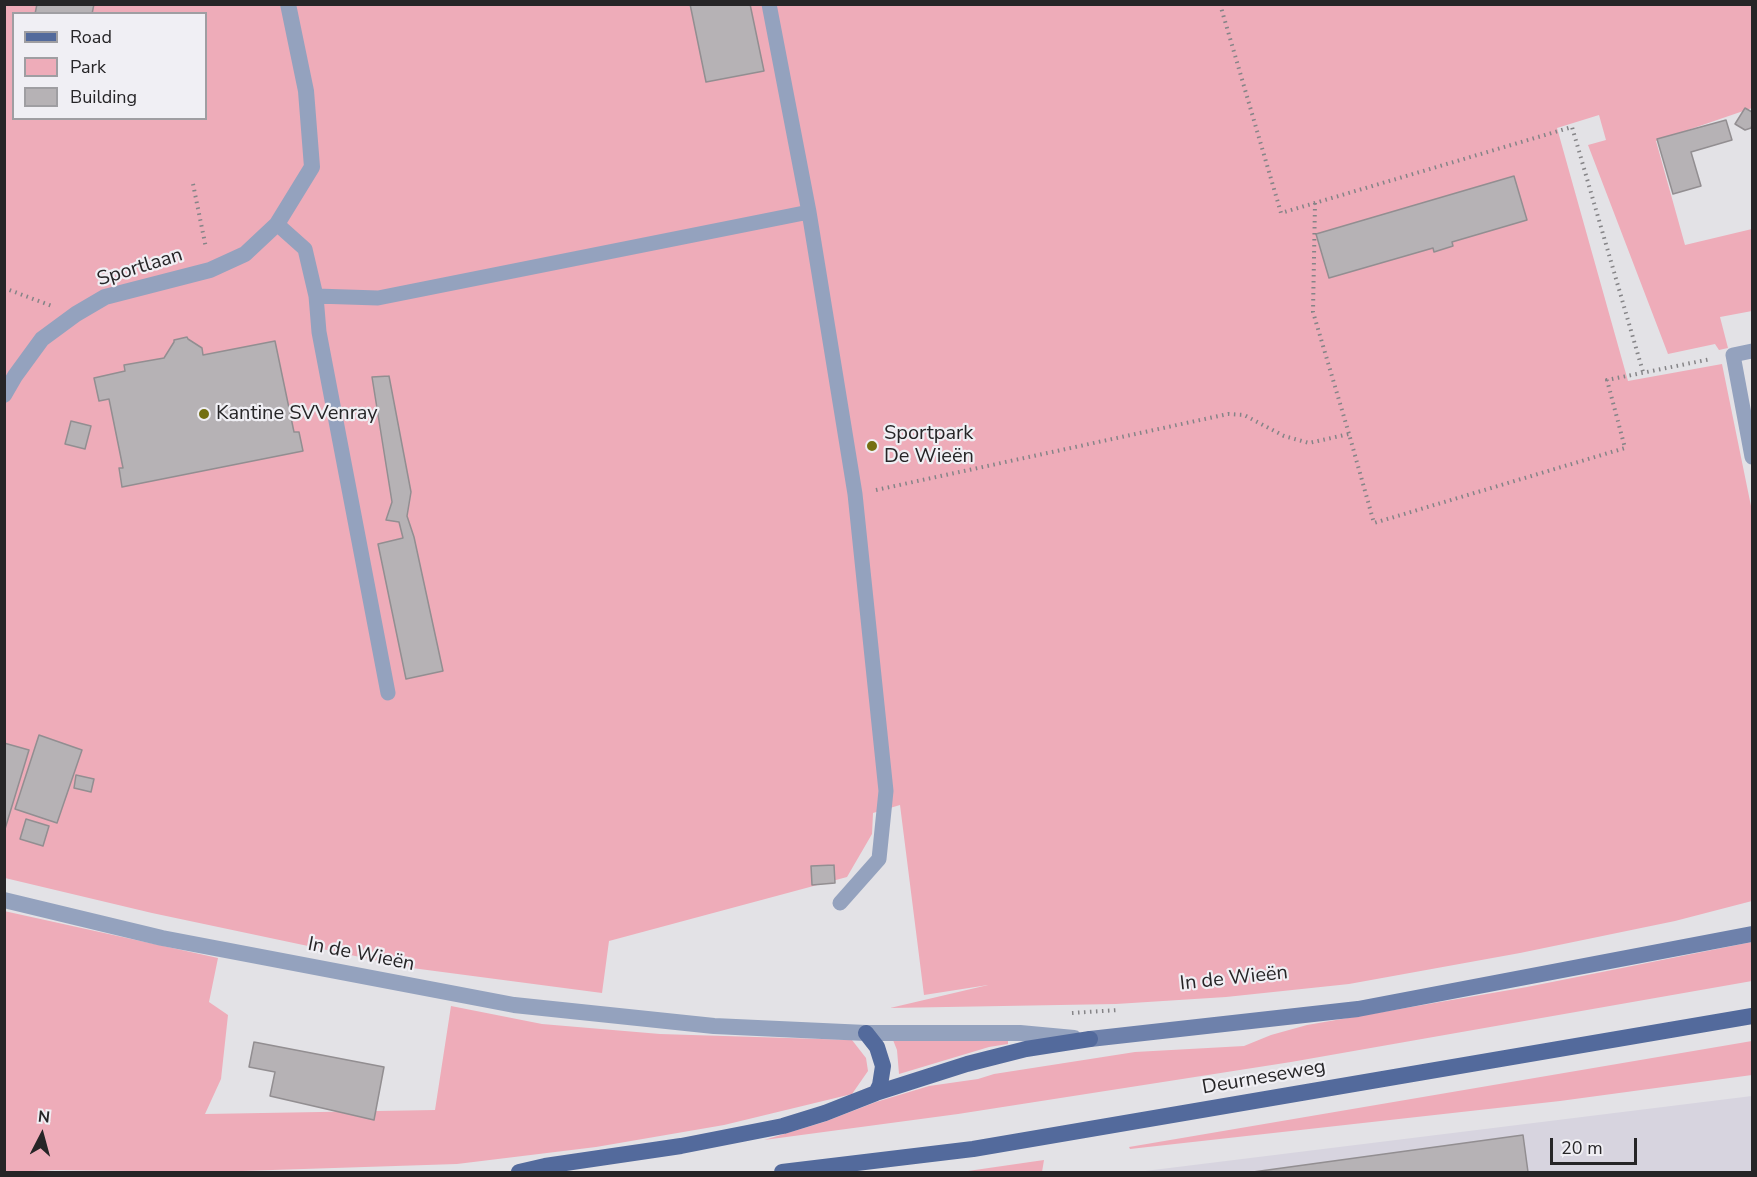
<!DOCTYPE html>
<html>
<head>
<meta charset="utf-8">
<style>
	body { margin:0 }
	#map { position:relative; width:1757px; height:1177px; overflow:hidden; background:#e3e2e6; font-family:"Nunito Sans",sans-serif }
	canvas { display:block }
	.frame { position:absolute; inset:0; border:6px solid #262527; pointer-events:none }
	.legend { position:absolute; left:12px; top:12px; width:195px; height:108px; box-sizing:border-box; background:#f0eff4; border:2px solid #9f9ea2; margin:0; padding:8px 10px; list-style:none; font-size:18px; color:#262527 }
	.legend li { display:flex; align-items:center; gap:12px; height:30px }
	.legend b { width:30px; border:2px solid #9f9ea2 }
	.north { position:absolute; left:12px; top:1105px; width:60px; height:60px; -webkit-text-stroke:4px #f0eff4; paint-order:stroke; rotate:6deg; font-size:16px; font-weight:700; line-height:24px; text-align:center; color:#262527 }
	.north::after { content:''; display:block; margin:auto; width:21px; height:27px; background:#262527; clip-path:polygon(50% 0,100% 100%,50% 72%,0 100%) }
	.scale { position:absolute; left:1550px; top:1138px; width:87px; height:27px; box-sizing:border-box; border:3px solid #262527; border-top:0; padding-left:8px; font-size:18px; line-height:21px; white-space:nowrap; color:#262527; -webkit-text-stroke:4px #f0eff4; paint-order:stroke }
</style>
</head>
<body>
<div id="map">
<canvas width="1757" height="1177"></canvas>
<div class="frame"></div>
<ul class="legend">
<li><b style="height:8px;background:#536a9c"></b>Road</li>
<li><b style="height:16px;background:#eeacb9"></b>Park</li>
<li><b style="height:16px;background:#b6b2b5"></b>Building</li>
</ul>
<div class="north">N</div>
<div class="scale">20 m</div>
</div>
<script>
const context = document.querySelector('canvas').getContext('2d');
context.lineJoin = 'round';
function paint(path, color) {
  context.fillStyle = color;
  context.fill(path, 'evenodd');
}
function toPath(rows) {
  const path = new Path2D();
  for (const r of rows) {
    path.moveTo(r[0], r[1]);
    for (let i = 2; i < r.length; i += 2) path.lineTo(r[i], r[i + 1]);
  }
  return path;
}
function strokePath(path, color, width, dash) {
  context.strokeStyle = color;
  context.lineWidth = width;
  context.lineCap = dash ? 'butt' : 'round';
  context.setLineDash(dash || []);
  context.stroke(path);
}
function write(font, color, halo, rows, align = 'center') {
  context.font = font + ' "Nunito Sans",sans-serif';
  context.lineWidth = 4.5;
  context.setLineDash([]);
  context.textBaseline = 'middle';
  context.strokeStyle = halo;
  context.fillStyle = color;
  for (const [text, x, y, turn = 0] of rows) {
    context.save();
    context.translate(x, y);
    context.rotate((+turn || 0) * Math.PI / 180);
    context.textAlign = isNaN(turn) ? turn : align;
    if (halo) context.strokeText(text, 0, 0);
    context.fillText(text, 0, 0);
    context.restore();
  }
}
const built = toPath([
	[1752,1096,1752,1172,1137,1172]
]);
const green = toPath([
	[5,5,1752,5,1752,108,1656,141,1685,245,1752,229,1752,311,1720,317,1728,348,1719,350,1715,344,1668,354,1588,145,1606,140,1599,115,1557,128,1628,381,1722,364,1752,511,1752,901,1675,921,1520,953,1349,984,1226,997,1116,1004,890,1008,988,985,924,995,900,805,873,813,872,834,847,877,609,941,602,993,412,968,152,913,5,878],
	[14,14,206,14,206,118,14,118],
	[4,911,218,958,209,1002,228,1015,221,1079,205,1114,435,1110,451,1006,542,1024,660,1034,852,1040,866,1058,868,1071,852,1094,724,1125,596,1147,457,1164,211,1172,55,1170,5,1172],
	[1752,942,1752,981,1291,1062,958,1114,764,1140,824,1122,876,1102,929,1086,978,1079,994,1074,1135,1052,1244,1046,1271,1035,1307,1025,1527,987],
	[893,1040,1008,1041,1008,1044,989,1047,899,1074,897,1050],
	[1752,1041,1752,1075,1560,1101,1130,1149,1129,1147],
	[1044,1160,1042,1172,961,1172]
]);
const building = toPath([
	[37,4,94,4,92,14,35,14,37,4],
	[690,4,750,4,764,71,706,82,690,4],
	[1745,108,1752,112,1752,125,1751,128,1745,130,1735,124,1745,108],
	[1726,120,1732,140,1691,152,1701,186,1673,194,1657,139,1726,120],
	[1514,176,1527,220,1452,242,1453,246,1434,252,1433,248,1329,278,1316,234,1514,176],
	[187,337,188,339,202,348,203,355,275,341,294,432,299,432,303,451,122,487,119,468,123,468,109,399,99,401,94,378,125,371,124,365,164,358,174,342,174,340,187,337],
	[389,376,411,492,407,516,414,537,443,671,406,679,378,544,403,538,399,522,386,520,392,502,372,377,389,376],
	[71,421,91,426,85,449,65,444,71,421],
	[39,735,82,750,57,823,15,809,39,735],
	[4,743,29,750,5,829,4,829,4,743],
	[76,775,94,779,91,792,74,788,76,775],
	[26,819,49,826,43,846,20,839,26,819],
	[834,865,835,883,812,885,811,866,834,865],
	[254,1042,384,1067,374,1120,270,1096,275,1072,249,1067,254,1042],
	[1523,1135,1528,1172,1253,1172,1523,1135]
]);
const path = toPath([
	[1220,4,1281,213,1572,127,1643,372],
	[193,184,206,248],
	[1315,203,1313,312,1349,434],
	[4,288,52,306],
	[876,490,1228,414,1244,415,1284,436,1309,443,1349,434,1374,523,1625,448,1607,380,1711,359],
	[1072,1013,1118,1010]
]);
const service = toPath([
	[809,212,855,494,886,791,879,859,840,903],
	[277,224,305,249,316,296,319,332,388,693],
	[316,296,378,298,809,212,769,4],
	[1752,351,1733,355,1752,457]
]);
const minor = toPath([
	[4,395,15,376,42,339,76,314,105,297,210,270,245,254,277,224,312,167,306,91,288,4],
	[4,900,162,938,514,1005,714,1026,866,1033,1020,1033,1074,1038]
]);
const secondary = toPath([
	[1090,1039,1358,1009,1752,934]
]);
const primary = toPath([
	[866,1033,877,1047,883,1066,880,1085,876,1093],
	[519,1172,545,1166,681,1146,783,1126,825,1113,876,1093,967,1064,1026,1049,1090,1039],
	[782,1172,973,1149,1752,1016]
]);
const markers = [
	[204,414,6,"#747012"],
	[872,446,6,"#747012"]
];
const streetNames = [
	["Sportlaan",140,268,-17],
	["In de Wieën",361,955,11],
	["In de Wieën",1234,979,-6],
	["Deurneseweg",1264,1078,-10]
];
const poiNames = [
	["Kantine SVVenray",216,414],
	["Sportpark",884,434],
	["De Wieën",884,457]
];
paint(built, '#d7d4df');
paint(green, '#eeacb9');
paint(building, '#b6b2b5');
strokePath(building, '#928e91', 1.5);
strokePath(path, '#858487', 4, [1.5, 4.5]);
strokePath(service, '#94a2be', 15);
strokePath(minor, '#94a2be', 16);
strokePath(secondary, '#6e81ab', 16);
strokePath(primary, '#536a9c', 16);
for (const [x, y, r, color] of markers) {
  const dot = new Path2D();
  dot.arc(x, y, r, 0, 2 * Math.PI);
  context.fillStyle = color;
  context.fill(dot);
  strokePath(dot, '#f0eff4', 2);
}
write('20px', '#262527', '#f0eff4', streetNames);
write('20px', '#262527', '#f0eff4', poiNames, 'left');
</script>
</body>
</html>
